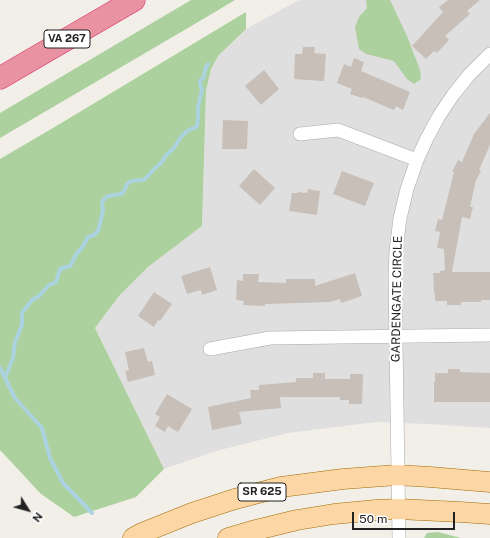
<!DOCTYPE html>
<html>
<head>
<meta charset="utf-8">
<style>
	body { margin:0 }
	#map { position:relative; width:490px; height:538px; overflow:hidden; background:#f2efe9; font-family:"Public Sans",sans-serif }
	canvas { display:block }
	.north { position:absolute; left:8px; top:490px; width:40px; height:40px; -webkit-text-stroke:3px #fff; paint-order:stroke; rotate:127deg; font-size:11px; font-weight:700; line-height:16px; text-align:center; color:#222 }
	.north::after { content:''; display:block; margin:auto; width:14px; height:18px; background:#222; clip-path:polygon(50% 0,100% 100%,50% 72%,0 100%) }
	.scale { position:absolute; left:352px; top:512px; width:103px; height:18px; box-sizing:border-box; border:2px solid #222; border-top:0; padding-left:5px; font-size:12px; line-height:14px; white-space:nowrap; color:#222; -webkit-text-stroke:3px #fff; paint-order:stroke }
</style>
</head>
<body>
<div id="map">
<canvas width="490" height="538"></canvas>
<div class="north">N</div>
<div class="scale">50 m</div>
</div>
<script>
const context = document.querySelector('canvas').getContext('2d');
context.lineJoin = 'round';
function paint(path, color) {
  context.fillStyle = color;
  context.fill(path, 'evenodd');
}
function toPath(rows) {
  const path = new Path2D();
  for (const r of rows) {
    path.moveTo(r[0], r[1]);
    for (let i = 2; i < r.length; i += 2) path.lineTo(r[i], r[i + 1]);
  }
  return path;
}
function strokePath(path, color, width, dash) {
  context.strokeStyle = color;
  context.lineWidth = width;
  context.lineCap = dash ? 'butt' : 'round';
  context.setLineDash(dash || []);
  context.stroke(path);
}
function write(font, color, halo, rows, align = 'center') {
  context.font = font + ' "Public Sans",sans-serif';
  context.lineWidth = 4;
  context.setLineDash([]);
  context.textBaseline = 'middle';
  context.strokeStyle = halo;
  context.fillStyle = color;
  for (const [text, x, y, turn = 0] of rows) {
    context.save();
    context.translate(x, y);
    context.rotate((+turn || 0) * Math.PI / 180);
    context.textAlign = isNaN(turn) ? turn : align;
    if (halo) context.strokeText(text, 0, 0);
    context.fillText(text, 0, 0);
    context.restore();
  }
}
const residential = toPath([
	[301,0,490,0,490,428,426,424,376,422,288,433,216,451,164,469,95,328,119,296,148,267,202,226,206,91,211,69,218,56,246,29,297,1]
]);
const forest = toPath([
	[191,0,235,0,188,28,0,138,0,113],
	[366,0,390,0,407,36,420,70,421,79,414,84,407,79,394,61,366,54,359,49,355,27,359,17,367,8],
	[246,12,246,29,218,56,211,69,206,91,202,226,148,267,119,296,95,328,164,469,136,497,74,517,41,494,0,450,0,159,58,125],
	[438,532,461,538,424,538,427,533]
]);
const stream = toPath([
	[0,368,15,398,42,428,50,458,63,483,92,513],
	[5,378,13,358,15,342,22,325,22,313,32,300,39,296,49,285,56,282,60,269,70,266,77,253,82,248,88,237,94,235,98,231,103,211,102,203,104,199,108,196,121,194,124,191,127,184,131,181,143,180,145,179,155,168,162,162,166,155,173,149,181,137,186,132,193,128,195,128,197,126,198,119,198,107,202,90,200,83,200,81,204,77,205,70,208,64]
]);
const building = toPath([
	[448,0,480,0,467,11,470,14,445,36,449,40,437,53,434,51,426,59,412,46,443,12,439,7],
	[303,47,315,47,314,53,326,54,324,81,294,79,295,54,302,54],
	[354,58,364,62,361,71,410,92,403,110,396,106,394,110,363,97,362,98,350,94,352,89,337,83,344,64,351,67],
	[264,70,279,89,261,105,245,86],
	[490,113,490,145,479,170,481,171,476,180,470,207,473,207,470,219,462,217,452,272,490,272,490,300,481,300,481,302,461,302,461,305,447,305,447,301,435,301,435,293,434,293,433,273,440,273,440,271,445,270,444,249,437,248,440,232,435,231,438,219,442,220,454,172,452,172,458,160,462,162,474,134],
	[223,120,248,121,247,149,222,149],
	[254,169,275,188,260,205,239,186],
	[342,171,374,183,365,206,333,194],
	[308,189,320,191,317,215,289,211,292,193,298,193,298,192,307,193],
	[210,267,217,290,202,295,201,290,187,294,181,276],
	[355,273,362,296,341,303,340,299,330,302,265,304,265,306,243,305,244,301,236,300,237,280,243,281,243,274,259,274,258,282,286,283,286,279,315,279,315,286],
	[154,292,172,304,160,321,158,320,154,327,138,316],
	[144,348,148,362,152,361,155,375,128,382,125,371,129,370,125,352],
	[448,369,460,369,460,372,490,373,490,402,434,402,434,382,435,382,435,373,448,373],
	[313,373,325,373,325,379,350,379,350,374,363,374,362,404,349,404,349,400,340,400,340,397,280,397,281,408,239,412,242,424,212,430,208,407,251,398,250,390,259,390,259,385,296,382,296,378,313,378],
	[167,394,192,409,178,432,168,426,165,432,155,426,160,417,155,414]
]);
const minor = toPath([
	[300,134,338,130,417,160],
	[210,349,270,338,490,335],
	[399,538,395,277,396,251,400,218,407,189,417,160,427,138,439,116,453,95,469,75,490,54]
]);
const primary = toPath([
	[133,538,142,533,192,513,235,499,281,487,343,479,397,475,430,477,490,482],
	[228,538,252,531,297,520,334,514,376,510,398,509,460,512,490,514]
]);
const motorway = toPath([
	[0,78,134,0]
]);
const shields = [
	[67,39,46],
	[262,492,48]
];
const shieldNames = [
	["VA 267",67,39],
	["SR 625",262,492]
];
const streetNames = [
	["GARDENGATE CIRCLE",397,299,-89]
];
paint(residential, '#e0dfdf');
paint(forest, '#add19e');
strokePath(stream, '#aad3df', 4);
paint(building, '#c7bfb8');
strokePath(minor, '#a9a9a9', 14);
strokePath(primary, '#a06b00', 21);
strokePath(motorway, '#dc2a67', 23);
strokePath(minor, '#fff', 13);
strokePath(primary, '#fcd6a4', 20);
strokePath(motorway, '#e892a2', 22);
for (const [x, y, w] of shields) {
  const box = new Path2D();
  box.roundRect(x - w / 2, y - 9, w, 18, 3);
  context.fillStyle = '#fff';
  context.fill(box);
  strokePath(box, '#222', 1);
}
write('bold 11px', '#222', null, shieldNames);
write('12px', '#222', '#fff', streetNames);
</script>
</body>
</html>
